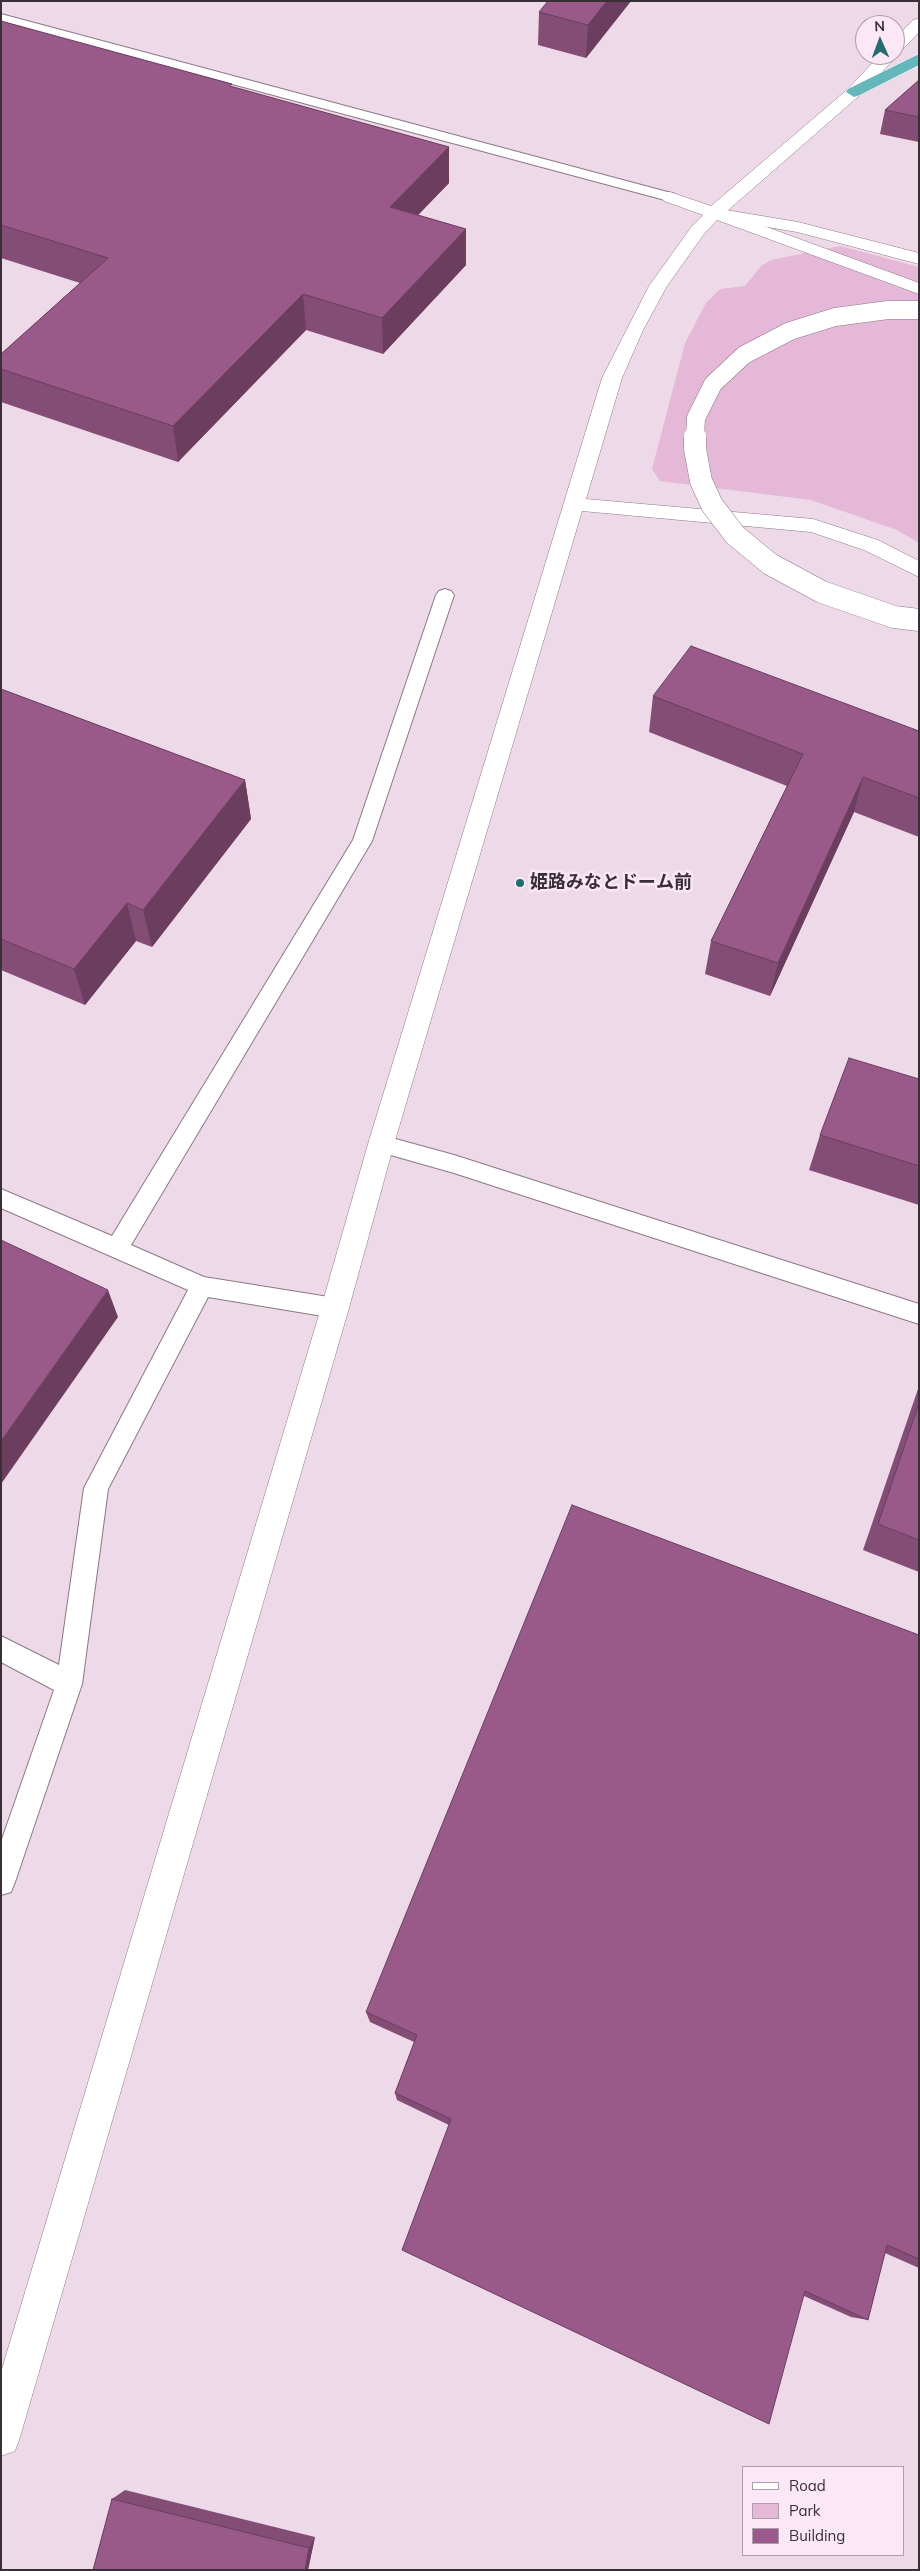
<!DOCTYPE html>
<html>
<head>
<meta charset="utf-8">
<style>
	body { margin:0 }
	#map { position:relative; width:920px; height:2571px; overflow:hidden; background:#eed9e8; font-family:Mulish,sans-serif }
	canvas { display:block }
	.frame { position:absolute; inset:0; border:2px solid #383036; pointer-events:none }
	.legend { position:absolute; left:742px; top:2466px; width:162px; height:90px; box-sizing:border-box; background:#fbe7f5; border:1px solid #ad9ea9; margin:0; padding:6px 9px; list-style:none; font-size:15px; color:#383036 }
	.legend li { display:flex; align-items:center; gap:10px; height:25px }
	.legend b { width:25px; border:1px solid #ad9ea9 }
	.north { position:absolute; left:855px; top:15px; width:50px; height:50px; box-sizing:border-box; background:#fbe7f5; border:1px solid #ad9ea9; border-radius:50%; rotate:358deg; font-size:14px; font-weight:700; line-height:20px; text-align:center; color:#383036 }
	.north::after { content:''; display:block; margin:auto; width:18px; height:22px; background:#216d6f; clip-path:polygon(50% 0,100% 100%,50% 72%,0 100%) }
</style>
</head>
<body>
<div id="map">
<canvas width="920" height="2571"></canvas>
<div class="frame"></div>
<ul class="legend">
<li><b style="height:6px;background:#fff"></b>Road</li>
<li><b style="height:14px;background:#e5b8d8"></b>Park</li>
<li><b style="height:14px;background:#995989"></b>Building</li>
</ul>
<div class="north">N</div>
</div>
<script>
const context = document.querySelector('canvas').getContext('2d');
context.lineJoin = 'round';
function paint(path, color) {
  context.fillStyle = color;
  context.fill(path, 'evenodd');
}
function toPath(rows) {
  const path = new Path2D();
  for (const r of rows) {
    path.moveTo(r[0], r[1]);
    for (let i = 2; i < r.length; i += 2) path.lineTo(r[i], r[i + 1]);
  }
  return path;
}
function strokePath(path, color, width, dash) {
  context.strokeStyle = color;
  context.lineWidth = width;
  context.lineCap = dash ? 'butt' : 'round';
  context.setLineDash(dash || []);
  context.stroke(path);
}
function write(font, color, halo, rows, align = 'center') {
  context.font = font + ' Mulish,"Noto Sans JP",sans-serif';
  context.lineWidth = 5;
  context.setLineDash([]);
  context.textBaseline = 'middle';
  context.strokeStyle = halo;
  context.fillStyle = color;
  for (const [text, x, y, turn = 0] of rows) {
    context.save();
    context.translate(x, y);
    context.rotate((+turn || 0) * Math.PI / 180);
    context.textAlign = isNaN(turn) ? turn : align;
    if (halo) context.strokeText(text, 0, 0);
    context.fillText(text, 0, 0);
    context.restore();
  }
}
const green = toPath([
	[840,246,919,267,919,543,897,530,811,500,660,481,652,469,685,343,706,303,720,289,745,286,761,266,771,260]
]);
const service = toPath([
	[1,14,675,194,677,197,670,201,665,200,1,22,1,14],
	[445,589,451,591,454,595,372,841,131,1245,204,1277,335,1298,343,1301,346,1308,343,1315,335,1318,208,1297,108,1489,82,1684,15,1882,11,1892,1,1895,1,1842,54,1690,1,1662,1,1636,59,1665,84,1488,188,1290,1,1208,1,1189,112,1236,353,840,436,595,439,591,445,589],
	[381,1135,454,1155,919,1304,919,1324,454,1173,373,1150,370,1144,373,1138,381,1135]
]);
const minor = toPath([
	[714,208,798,222,919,253,919,264,797,232,708,217,705,213,708,209,714,208]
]);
const tertiary = toPath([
	[919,18,919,32,901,51,895,53,897,55,895,58,860,95,726,212,919,283,919,294,717,220,704,234,667,286,643,330,622,378,586,499,813,519,878,540,919,561,919,577,864,550,811,532,582,511,394,1144,349,1308,20,2437,15,2451,1,2456,1,2372,321,1308,368,1144,602,378,649,286,692,226,703,215,664,201,661,197,664,193,670,192,711,206,848,89,880,55,895,55,895,39,913,20,919,18]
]);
const trunk = toPath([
	[919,54,919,65,860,95,854,97,846,92,848,89,919,54]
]);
const tertiaryBridgeFar1 = toPath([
	[695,438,696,418,713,384,744,355,790,331,835,317,888,310,919,310]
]);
const tertiaryBridge = toPath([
	[695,437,695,449,701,481,712,505,735,535,770,564,822,592,894,617,919,620]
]);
const wall = toPath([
	[631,1,586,58,538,45,539,12],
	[1,21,232,87,449,147,449,183,418,215,466,229,466,265,383,354,306,330,178,462,1,402,1,354,80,283,1,258],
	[919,80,919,142,880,134,885,110],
	[1,689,245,780,251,819,152,947,136,941,85,1005,1,970],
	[653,696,919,731,919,837,854,812,770,996,705,974,711,941,787,786,649,732],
	[919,1079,919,1205,809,1170,820,1135],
	[919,1386,919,1572,863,1550],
	[919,1635,919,2268,885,2253,868,2320,851,2317,804,2296,397,2100,395,2093,414,2042,370,2022,366,2012],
	[125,2490,315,2537,308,2569,312,2570,93,2570,112,2499]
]);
const shadedWall = toPath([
	[607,1,631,1,586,58,588,25],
	[449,147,449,183,391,243,390,207],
	[466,229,466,265,383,354,382,318],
	[303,294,306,330,178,462,173,426],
	[863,777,854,812,770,996,778,963],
	[245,780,251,819,152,947,143,910],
	[127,903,136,941,85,1005,74,969],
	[108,1290,118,1317,1,1484,1,1441],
	[315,2537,308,2570,305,2570,309,2548]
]);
const building = toPath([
	[548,1,607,1,588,25,539,12,548,1],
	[1,21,232,84,230,86,449,147,390,207,466,229,382,318,303,294,173,426,1,369,1,354,108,258,1,225,1,21],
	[919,80,919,117,885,110,919,80],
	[691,646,919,731,919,798,863,777,778,963,711,941,803,754,653,696,691,646],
	[1,689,245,780,143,910,127,903,74,969,1,939,1,689],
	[849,1058,919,1079,919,1166,820,1135,849,1058],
	[1,1240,108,1290,1,1441,1,1240],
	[919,1403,919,1540,878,1524,919,1403],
	[572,1505,919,1635,919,2259,887,2245,868,2320,805,2291,769,2424,402,2250,451,2119,395,2093,417,2035,366,2012,572,1505],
	[112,2499,309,2548,305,2570,93,2570,112,2499]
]);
const markers = [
	[520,883,5,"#216d6f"]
];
const poiNames = [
	["姫路みなとドーム前",530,883]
];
paint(green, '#e5b8d8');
strokePath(service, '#8b7986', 2);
strokePath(minor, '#8b7986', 1);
strokePath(tertiary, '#8b7986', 1);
strokePath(trunk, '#fff', 1);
paint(service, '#fff');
paint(minor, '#fff');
paint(tertiary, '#fff');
paint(trunk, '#64b8bb');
strokePath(tertiaryBridgeFar1, '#8b7986', 19, []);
strokePath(tertiaryBridge, '#8b7986', 23, []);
strokePath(tertiaryBridgeFar1, '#fff', 18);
strokePath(tertiaryBridge, '#fff', 22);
paint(wall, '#844d76');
paint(shadedWall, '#6b3e60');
paint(building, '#995989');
strokePath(building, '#6b3e60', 1);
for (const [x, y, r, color] of markers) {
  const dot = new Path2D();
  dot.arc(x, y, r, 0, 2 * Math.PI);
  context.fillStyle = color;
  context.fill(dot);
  strokePath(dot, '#fbe7f5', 2);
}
write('bold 18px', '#383036', '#fbe7f5', poiNames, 'left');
</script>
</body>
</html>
